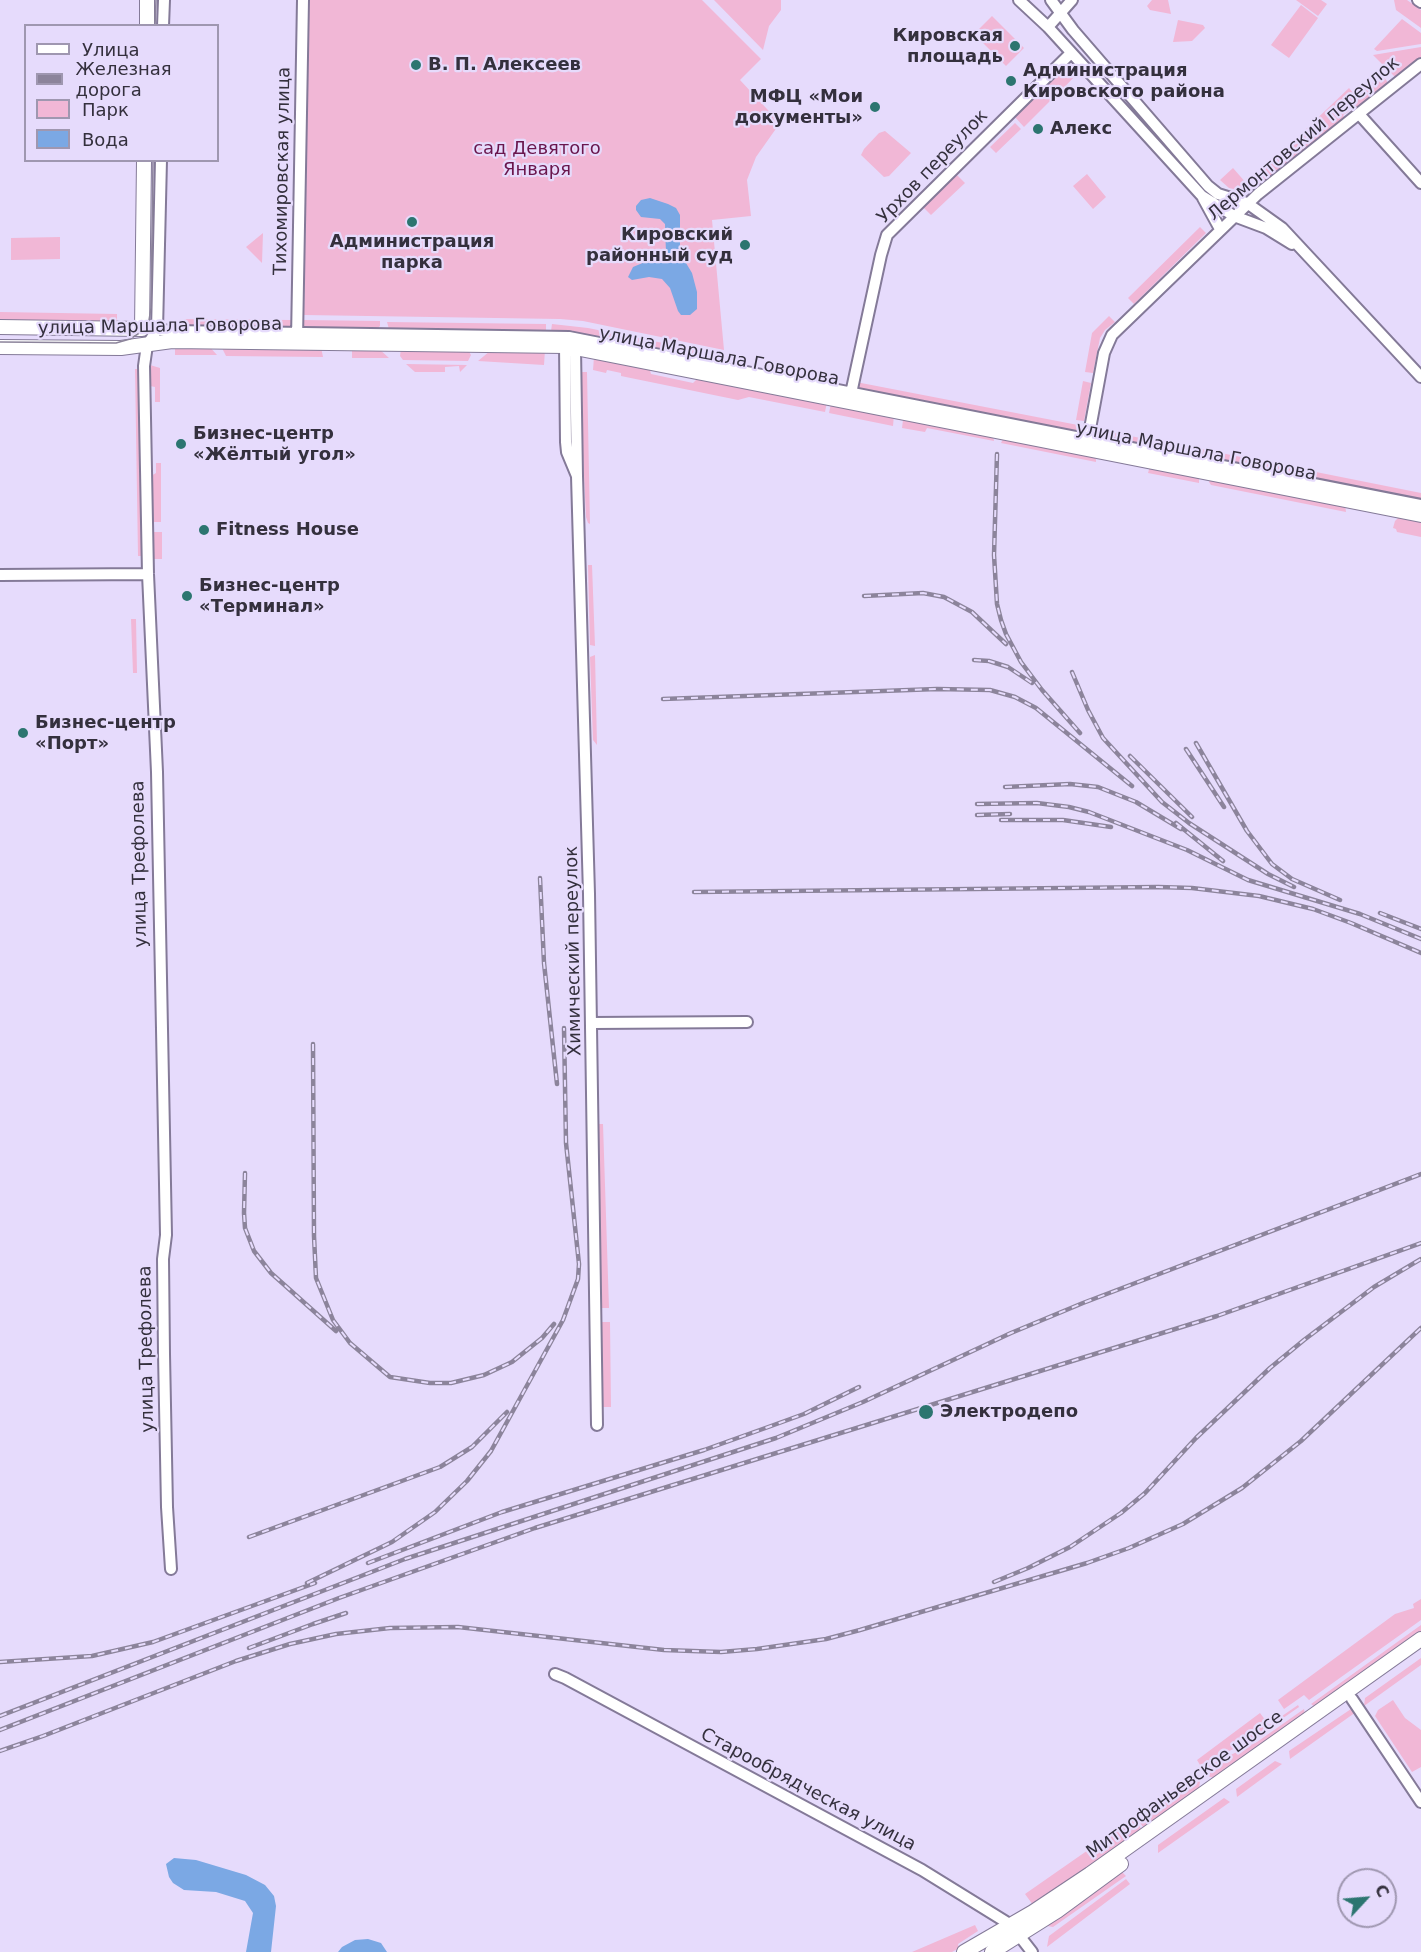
<!DOCTYPE html>
<html>
<head>
<meta charset="utf-8">
<style>
	body { margin:0 }
	#map { position:relative; width:1421px; height:1952px; overflow:hidden; background:#e6dbfc; font-family:"DejaVu Sans",sans-serif }
	canvas { display:block }
	.legend { position:absolute; left:24px; top:24px; width:195px; height:138px; box-sizing:border-box; background:#e6dbfc; border:2px solid #9f97b0; margin:0; padding:8px 10px; list-style:none; font-size:18px; color:#34303d }
	.legend li { display:flex; align-items:center; gap:12px; height:30px }
	.legend b { width:30px; border:2px solid #9f97b0 }
	.north { position:absolute; left:1337px; top:1868px; width:60px; height:60px; box-sizing:border-box; background:#e6dbfc; border:2px solid #9f97b0; border-radius:50%; rotate:64deg; font-size:16px; font-weight:700; line-height:24px; text-align:center; color:#34303d }
	.north::after { content:''; display:block; margin:auto; width:21px; height:27px; background:#2c7570; clip-path:polygon(50% 0,100% 100%,50% 72%,0 100%) }
</style>
</head>
<body>
<div id="map">
<canvas width="1421" height="1952"></canvas>
<ul class="legend">
<li><b style="height:8px;background:#fff"></b>Улица</li>
<li><b style="height:8px;background:#8c849b"></b>Железная дорога</li>
<li><b style="height:16px;background:#f1b7d6"></b>Парк</li>
<li><b style="height:16px;background:#7ba8e4"></b>Вода</li>
</ul>
<div class="north">С</div>
</div>
<script>
const context = document.querySelector('canvas').getContext('2d');
context.lineJoin = 'round';
function paint(path, color) {
  context.fillStyle = color;
  context.fill(path, 'evenodd');
}
function toPath(rows) {
  const path = new Path2D();
  for (const r of rows) {
    path.moveTo(r[0], r[1]);
    for (let i = 2; i < r.length; i += 2) path.lineTo(r[i], r[i + 1]);
  }
  return path;
}
function strokePath(path, color, width, dash) {
  context.strokeStyle = color;
  context.lineWidth = width;
  context.lineCap = dash ? 'butt' : 'round';
  context.setLineDash(dash || []);
  context.stroke(path);
}
function write(font, color, halo, rows, align = 'center') {
  context.font = font + ' "DejaVu Sans",sans-serif';
  context.lineWidth = 4.5;
  context.setLineDash([]);
  context.textBaseline = 'middle';
  context.strokeStyle = halo;
  context.fillStyle = color;
  for (const [text, x, y, turn = 0] of rows) {
    context.save();
    context.translate(x, y);
    context.rotate((+turn || 0) * Math.PI / 180);
    context.textAlign = isNaN(turn) ? turn : align;
    if (halo) context.strokeText(text, 0, 0);
    context.fillText(text, 0, 0);
    context.restore();
  }
}
const green = toPath([
	[309,0,702,0,761,59,740,80,780,123,756,157,747,180,751,216,712,220,724,350,583,321,560,319,304,315],
	[714,0,781,0,781,10,769,26,763,50],
	[1152,0,1168,0,1171,14,1150,10,1147,6],
	[1296,0,1321,0,1327,4,1318,16],
	[1394,0,1407,0,1421,10,1421,28,1396,10],
	[1301,5,1318,18,1289,58,1271,45],
	[992,16,1024,48,1006,66,980,40,983,37,977,31],
	[1402,19,1421,33,1421,44,1377,51,1374,49],
	[1178,20,1203,25,1205,28,1192,41,1173,42],
	[1421,47,1421,57,1395,77,1373,55],
	[1064,67,1074,77,1057,95,1046,83],
	[1382,75,1387,81,1387,84,1350,114,1356,96],
	[1349,88,1354,94,1348,112,1343,115,1345,118,1259,186,1254,181,1260,175,1260,173],
	[1042,89,1052,99,1024,127,1014,116],
	[1015,123,1021,129,996,153,990,147],
	[885,131,911,153,889,176,884,177,861,155,864,149,879,133],
	[1233,168,1247,184,1238,190,1229,188,1220,180],
	[954,172,965,183,931,215,921,205],
	[1087,174,1106,197,1093,209,1073,186],
	[1200,227,1206,233,1134,304,1128,298],
	[263,233,262,263,246,247],
	[60,237,60,259,11,260,11,238],
	[0,312,117,314,117,322,0,321],
	[1109,316,1115,322,1105,330,1100,338,1093,373,1085,372,1092,333],
	[180,319,292,320,292,326,291,328,179,326],
	[302,320,380,321,380,326,377,329,303,328],
	[387,322,546,324,546,331,389,329],
	[552,324,588,328,723,355,721,362,569,332,551,331],
	[208,345,217,355,175,355,175,347],
	[321,347,323,357,226,356,222,348],
	[378,348,389,358,352,358,352,350],
	[401,349,468,350,471,355,468,361,403,360,400,356],
	[545,350,544,365,478,361,490,351],
	[594,357,649,366,651,374,693,383,700,376,827,402,825,412,749,397,738,400,621,376,621,373,607,370,606,373,593,370],
	[406,364,467,365,460,372,459,366,445,367,445,372,415,372],
	[150,365,160,368,160,402,155,402,155,387,150,386],
	[135,369,138,369,142,556,138,556],
	[579,372,587,372,590,524,588,523,586,517],
	[1083,381,1091,383,1084,421,1076,420],
	[856,382,1083,426,1082,430,1079,433,863,390,858,387],
	[831,403,894,415,893,426,829,413],
	[903,420,993,435,994,441,927,428,925,432,902,428],
	[1097,429,1150,440,1149,447,1098,437],
	[1004,437,1095,455,1096,460,1096,462,1001,443],
	[1171,443,1421,493,1421,501,1172,451],
	[156,463,161,463,161,522,152,522,151,476,156,473],
	[1150,466,1199,476,1199,483,1148,473],
	[1210,478,1345,504,1346,512,1211,485,1209,482],
	[1400,516,1421,519,1421,537,1397,532,1396,529,1393,528,1395,521],
	[154,532,162,532,162,559,153,559,152,534],
	[588,565,592,565,595,646,590,645],
	[131,619,136,619,137,673,133,673],
	[595,655,597,745,593,740,590,657],
	[599,1124,603,1124,609,1308,601,1308],
	[601,1322,610,1322,611,1407,603,1407],
	[1421,1599,1421,1620,1309,1700,1304,1695,1284,1709,1278,1700,1395,1614,1414,1608,1413,1604],
	[1421,1625,1421,1632,1320,1704,1315,1707,1311,1704],
	[1421,1658,1421,1665,1364,1706,1365,1698],
	[1393,1700,1405,1718,1421,1730,1421,1767,1412,1772,1375,1716,1378,1710],
	[1298,1705,1299,1707,1250,1741,1200,1765,1197,1760,1260,1713,1269,1725],
	[1304,1709,1305,1714,1215,1778,1210,1777,1202,1769,1257,1742],
	[1351,1709,1356,1712,1290,1759,1289,1751],
	[1275,1761,1282,1764,1237,1797,1236,1789],
	[1196,1774,1200,1781,1199,1789,1146,1828,1143,1827,1136,1817,1139,1813],
	[1224,1798,1230,1802,1158,1853,1158,1845],
	[1134,1818,1142,1830,1033,1905,1025,1894],
	[1121,1871,1126,1876,1053,1927,1047,1926],
	[1126,1879,1130,1884,1047,1947,1049,1936],
	[975,1925,978,1931,958,1944,959,1948,952,1952,912,1952]
]);
const water = toPath([
	[650,198,668,204,676,208,680,215,680,253,692,273,697,292,697,309,690,315,681,315,678,311,670,288,662,279,649,277,632,280,628,277,633,267,645,262,661,259,666,253,665,224,660,219,641,217,636,210,636,206,641,200],
	[174,1858,196,1860,246,1875,265,1885,274,1896,276,1906,271,1952,246,1952,253,1913,245,1901,216,1892,184,1890,173,1883,169,1877,166,1864],
	[368,1939,381,1943,387,1952,338,1952,342,1947,355,1940]
]);
const minor = toPath([
	[1019,0,1048,27,1202,196,1234,216,1266,228,1292,244],
	[1051,0,1073,30,1208,186,1218,194,1247,203,1282,228,1421,377],
	[1418,0,1421,2],
	[163,26,164,0],
	[1048,27,1072,0],
	[1359,114,1421,183],
	[161,160,157,330,147,345,144,366,148,574,157,772,166,1235,163,1259,164,1354,167,1507,171,1569],
	[1203,198,1220,229],
	[151,329,172,331,569,337,1421,505],
	[569,337,575,348,577,476,567,452,566,442,565,346,569,337],
	[297,339,303,0],
	[850,398,881,255,887,235,1071,53],
	[1087,445,1104,353,1112,335,1258,194,1421,64],
	[577,476,589,894,597,1425],
	[0,575,148,574],
	[592,1023,747,1022],
	[555,1674,565,1678,922,1870,1011,1925,1032,1952],
	[1352,1699,1421,1802]
]);
const major = toPath([
	[147,26,147,0],
	[0,327,142,329,144,160],
	[0,347,121,348,172,341,565,346,1421,515],
	[964,1952,1033,1912,1090,1874,1421,1639],
	[992,1952,1057,1911,1121,1864]
]);
const tram = toPath([
	[155,26,156,0],
	[0,342,116,343,130,339,144,330,149,320,151,308,153,160]
]);
const rail = toPath([
	[997,454,994,555,997,604,1001,620,1006,634,1021,662,1042,690,1080,733],
	[864,596,923,593,944,597,972,612,1006,644],
	[974,660,989,661,1008,667,1032,683],
	[1072,672,1088,710,1103,738,1162,802,1189,823,1268,874,1294,887],
	[663,699,937,689,990,690,1015,697,1036,708,1132,786],
	[1196,743,1247,831,1272,864,1292,879,1340,900],
	[1186,749,1224,807],
	[1130,756,1192,817],
	[1005,787,1070,784,1098,787,1136,802,1181,829],
	[977,804,1037,803,1069,807,1089,812,1187,850,1248,880,1360,914,1421,939],
	[977,815,1010,814],
	[1001,820,1063,820,1111,827],
	[1176,823,1223,861],
	[540,878,544,963,557,1084],
	[694,892,1158,887,1192,888,1259,896,1313,909,1351,923,1421,953],
	[1380,913,1421,929],
	[313,1044,314,1236,316,1278,333,1320,350,1343,390,1377,430,1383,451,1383,484,1375,512,1362,542,1338,554,1324],
	[245,1173,244,1213,245,1228,254,1251,271,1273,336,1331],
	[249,1537,440,1467,472,1447,507,1412],
	[368,1563,502,1512,704,1450,771,1426,804,1414,859,1387],
	[994,1582,1028,1568,1070,1547,1121,1513,1145,1493,1196,1438,1270,1368,1304,1340,1374,1287,1421,1259],
	[307,1583,392,1542,435,1512,467,1481,491,1451,563,1320,578,1279,579,1264,566,1143,564,1028],
	[249,1648,313,1624,346,1613],
	[0,1662,92,1656,153,1642,315,1583],
	[0,1716,405,1559,776,1438,863,1402,1011,1333,1083,1303,1421,1174],
	[0,1730,339,1598,535,1528,1217,1316,1421,1243],
	[0,1751,43,1736,236,1661,290,1644,336,1634,390,1628,458,1627,664,1650,721,1652,757,1649,826,1639,860,1630,1087,1563,1129,1548,1183,1524,1242,1488,1301,1441,1421,1328]
]);
const markers = [
	[1015,46,6,"#2c7570"],
	[416,65,6,"#2c7570"],
	[1011,81,6,"#2c7570"],
	[875,107,6,"#2c7570"],
	[1038,129,6,"#2c7570"],
	[412,222,6,"#2c7570"],
	[745,245,6,"#2c7570"],
	[181,444,6,"#2c7570"],
	[204,530,6,"#2c7570"],
	[187,596,6,"#2c7570"],
	[23,733,6,"#2c7570"],
	[926,1412,8,"#2c7570"]
];
const poiNames = [
	["Кировская",1003,36,"right"],
	["площадь",1003,57,"right"],
	["В. П. Алексеев",428,65],
	["Администрация",1023,71],
	["Кировского района",1023,92],
	["МФЦ «Мои",863,97,"right"],
	["документы»",863,118,"right"],
	["Алекс",1050,129],
	["Кировский",733,235,"right"],
	["районный суд",733,256,"right"],
	["Администрация",412,242,"center"],
	["парка",412,263,"center"],
	["Бизнес-центр",193,434],
	["«Жёлтый угол»",193,455],
	["Fitness House",216,530],
	["Бизнес-центр",199,586],
	["«Терминал»",199,607],
	["Бизнес-центр",35,723],
	["«Порт»",35,744],
	["Электродепо",940,1412]
];
const streetNames = [
	["Лермонтовский переулок",1304,139,-40],
	["Урхов переулок",933,167,-46],
	["Тихомировская улица",283,171,-89],
	["улица Маршала Говорова",160,327,-1],
	["улица Маршала Говорова",719,357,11],
	["улица Маршала Говорова",1196,452,11],
	["улица Трефолева",140,864,-91],
	["Химический переулок",574,951,-91],
	["улица Трефолева",147,1349,-91],
	["Митрофаньевское шоссе",1185,1785,-36],
	["Старообрядческая улица",808,1790,28]
];
const parkNames = [
	["сад Девятого",537,149],
	["Января",537,170]
];
paint(green, '#f1b7d6');
paint(water, '#7ba8e4');
strokePath(minor, '#847a98', 14);
strokePath(major, '#847a98', 16);
strokePath(minor, '#fff', 10);
strokePath(major, '#fff', 14);
strokePath(tram, '#8c849b', 1.5);
strokePath(rail, '#8c849b', 4.5);
strokePath(rail, '#e6dbfc', 2, [7]);
for (const [x, y, r, color] of markers) {
  const dot = new Path2D();
  dot.arc(x, y, r, 0, 2 * Math.PI);
  context.fillStyle = color;
  context.fill(dot);
  strokePath(dot, '#e6dbfc', 2);
}
write('bold 18px', '#34303d', '#e6dbfc', poiNames, 'left');
write('18px', '#34303d', '#e6dbfc', streetNames);
write('18px', '#6a164d', '#e6dbfc', parkNames);
</script>
</body>
</html>
